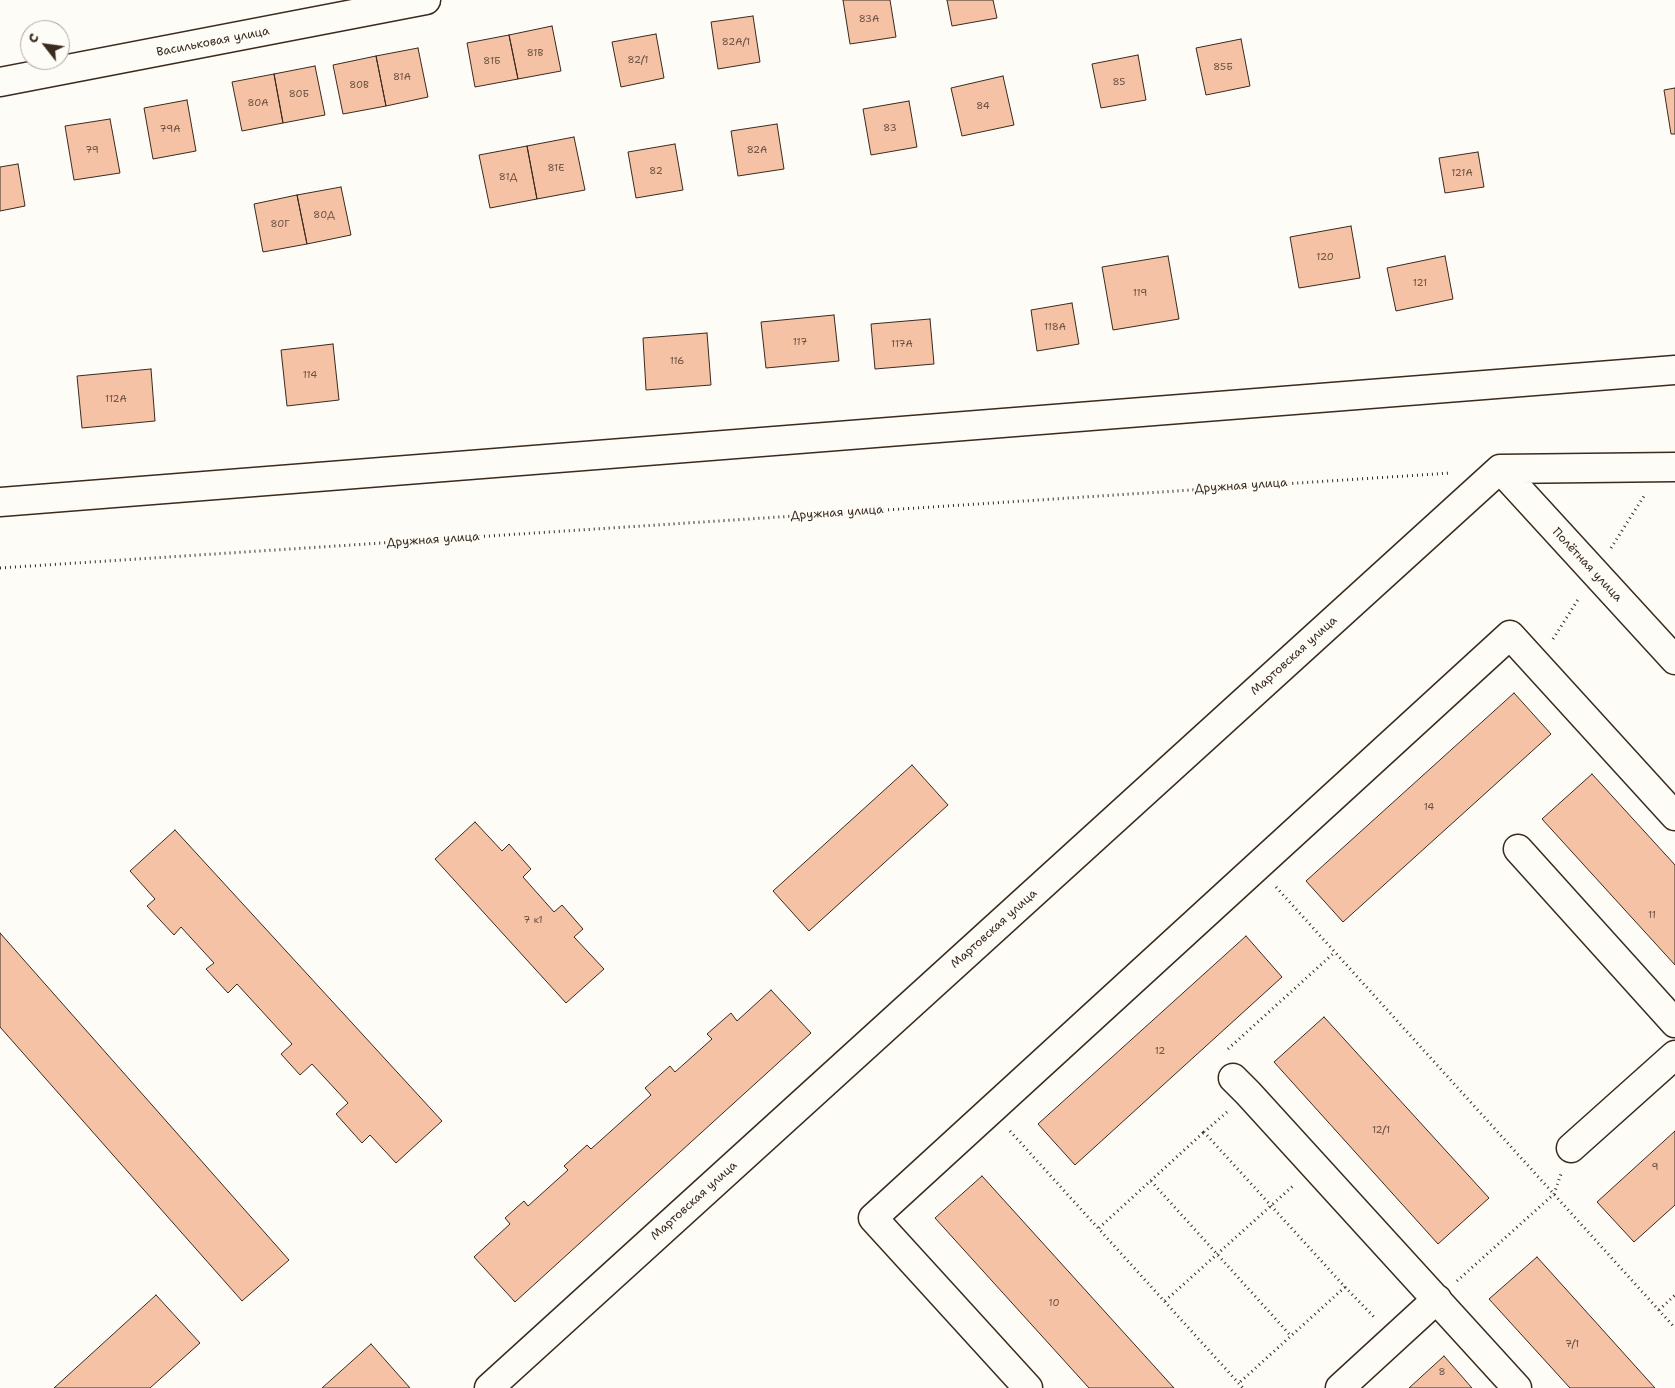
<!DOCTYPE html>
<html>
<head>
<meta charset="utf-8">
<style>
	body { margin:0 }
	#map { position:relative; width:1675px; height:1388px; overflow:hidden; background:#fdfcf7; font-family:"Shantell Sans",sans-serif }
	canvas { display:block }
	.north { position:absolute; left:20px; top:20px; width:50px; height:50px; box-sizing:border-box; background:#fdfcf7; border:1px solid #afa8a0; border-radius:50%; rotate:300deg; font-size:14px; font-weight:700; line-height:20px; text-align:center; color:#3b2a1e }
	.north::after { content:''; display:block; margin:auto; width:18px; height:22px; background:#3b2a1e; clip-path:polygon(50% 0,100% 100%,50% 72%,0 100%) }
</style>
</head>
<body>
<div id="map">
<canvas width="1675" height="1388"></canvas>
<div class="north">С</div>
</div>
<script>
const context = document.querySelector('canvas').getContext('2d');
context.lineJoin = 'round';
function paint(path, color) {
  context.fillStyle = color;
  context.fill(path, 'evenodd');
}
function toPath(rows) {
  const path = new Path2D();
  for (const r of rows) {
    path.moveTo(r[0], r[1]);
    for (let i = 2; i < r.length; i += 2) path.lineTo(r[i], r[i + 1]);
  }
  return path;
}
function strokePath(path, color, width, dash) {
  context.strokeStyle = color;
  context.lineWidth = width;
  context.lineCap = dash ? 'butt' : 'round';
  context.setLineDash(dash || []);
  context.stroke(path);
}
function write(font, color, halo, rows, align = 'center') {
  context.font = font + ' "Shantell Sans",sans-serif';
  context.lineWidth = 4;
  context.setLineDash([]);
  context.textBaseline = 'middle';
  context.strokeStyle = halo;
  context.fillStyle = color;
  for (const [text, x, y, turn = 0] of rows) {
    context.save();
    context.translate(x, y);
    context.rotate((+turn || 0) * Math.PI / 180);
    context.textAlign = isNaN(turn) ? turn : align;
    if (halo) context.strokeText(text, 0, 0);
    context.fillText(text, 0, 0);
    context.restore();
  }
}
const building = toPath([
	[843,0,890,0,896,37,850,44,843,0],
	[947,0,993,0,997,18,952,26,947,0],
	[753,16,760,62,718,69,711,22,753,16],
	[552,26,561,71,518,79,509,35,552,26],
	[656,34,664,78,621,87,612,42,656,34],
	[509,35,518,79,475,87,467,43,509,35],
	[1241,39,1250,86,1206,95,1196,48,1241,39],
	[418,48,428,97,386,106,376,56,418,48],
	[1138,55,1146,100,1101,108,1092,64,1138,55],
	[376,56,386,106,343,114,333,65,376,56],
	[315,66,325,115,283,123,274,74,315,66],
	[274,74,283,123,242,131,232,82,274,74],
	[1003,76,1014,125,962,136,951,88,1003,76],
	[1675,88,1675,134,1671,134,1664,90,1675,88],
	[187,100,196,151,153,159,144,108,187,100],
	[909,101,917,147,871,155,863,109,909,101],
	[110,119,120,173,74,180,65,126,110,119],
	[777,124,784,169,738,176,731,131,777,124],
	[574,137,585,190,537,199,527,146,574,137],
	[675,144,683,190,636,198,628,152,675,144],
	[527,146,537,199,490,208,479,155,527,146],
	[1478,152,1484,187,1445,193,1439,158,1478,152],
	[18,164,25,206,0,211,0,167,18,164],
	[341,187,351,235,307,244,297,195,341,187],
	[297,195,307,244,263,252,254,204,297,195],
	[1351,226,1360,278,1299,288,1290,237,1351,226],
	[1168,256,1179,319,1113,330,1102,267,1168,256],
	[1445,256,1453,299,1396,311,1387,268,1445,256],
	[1072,303,1079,344,1037,351,1031,310,1072,303],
	[834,315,839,361,766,368,761,322,834,315],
	[930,319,934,364,875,369,871,324,930,319],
	[707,333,711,385,646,390,643,338,707,333],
	[333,344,339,400,287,406,281,350,333,344],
	[151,369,155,421,82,428,77,376,151,369],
	[1514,693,1551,734,1343,922,1306,881,1514,693],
	[912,765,948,805,809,931,773,891,912,765],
	[1592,774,1675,865,1675,965,1542,819,1592,774],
	[475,822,502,851,509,844,531,869,523,877,554,912,562,905,583,929,574,937,604,969,566,1003,435,859,475,822],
	[175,830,442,1121,396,1163,370,1135,362,1143,336,1114,348,1103,312,1064,300,1075,281,1054,292,1044,237,984,228,993,206,969,214,963,181,927,174,935,147,906,155,899,130,871,175,830],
	[0,933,289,1260,242,1301,0,1027,0,933],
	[1246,936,1282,977,1075,1165,1038,1124,1246,936],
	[771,990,811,1033,515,1302,474,1257,510,1224,505,1218,524,1201,528,1206,568,1170,564,1166,587,1145,591,1149,651,1095,645,1088,670,1066,675,1072,712,1039,707,1034,731,1013,737,1021,771,990],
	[1324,1017,1489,1198,1438,1244,1274,1062,1324,1017],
	[1675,1131,1675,1205,1634,1242,1597,1202,1675,1131],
	[982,1176,1174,1388,1089,1388,935,1218,982,1176],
	[1537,1257,1655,1388,1570,1388,1489,1299,1537,1257],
	[156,1295,200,1343,150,1388,54,1388,156,1295],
	[371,1344,410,1388,322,1388,371,1344],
	[1444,1356,1472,1388,1409,1388,1444,1356]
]);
const path = toPath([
	[1611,548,1644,496],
	[0,568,1451,473],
	[1553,639,1579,598],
	[1276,887,1675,1328],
	[1228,1049,1335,952],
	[1227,1112,1204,1132,1345,1287,1239,1383],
	[1010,1131,1243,1388],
	[1151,1181,1291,1336],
	[1099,1228,1204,1132],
	[1457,1281,1554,1194,1561,1174],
	[1345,1287,1374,1317],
	[1165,1301,1294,1185],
	[1659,1310,1675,1295]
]);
const minor = toPath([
	[0,82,426,0],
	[1500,469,1675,660],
	[1500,469,1675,467],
	[0,502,1675,370],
	[1518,849,1675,1023],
	[1233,1078,1248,1093,1517,1388],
	[1571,1148,1675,1055],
	[489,1388,1500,469],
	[1028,1388,873,1218,1510,635,1675,816],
	[1340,1388,1437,1299]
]);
const numberNames = [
	["83А",869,19],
	["82А/1",736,42],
	["81В",535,53],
	["82/1",638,60],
	["81Б",492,61],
	["85Б",1223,67],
	["81А",402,77],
	["85",1119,82],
	["80В",359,85],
	["80Б",299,94],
	["80А",258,103],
	["84",983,106],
	["83",890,128],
	["79А",170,129],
	["79",92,150],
	["82А",757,150],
	["81Е",556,168],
	["82",656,171],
	["121А",1462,173],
	["81Д",508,177],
	["80Д",324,215],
	["80Г",280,224],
	["120",1325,257],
	["121",1420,283],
	["119",1140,293],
	["118А",1055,327],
	["117",800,342],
	["117А",902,344],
	["116",677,361],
	["114",310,375],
	["112А",116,399],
	["14",1429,807],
	["11",1652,915],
	["7 к1",533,920],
	["12",1160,1051],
	["12/1",1381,1130],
	["9",1655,1167],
	["10",1054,1303],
	["7/1",1572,1344],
	["8",1442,1372]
];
const streetNames = [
	["Васильковая улица",213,42,-11],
	["Дружная улица",1241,486,-4],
	["Дружная улица",837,513,-4],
	["Дружная улица",433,540,-4],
	["Полётная улица",1587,565,47],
	["Мартовская улица",1294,656,-42],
	["Мартовская улица",994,929,-42],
	["Мартовская улица",694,1201,-42]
];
paint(building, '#f5c2a5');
strokePath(building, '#3b2a1e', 1);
strokePath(minor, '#3b2a1e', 31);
strokePath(path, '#3b2a1e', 3, [1, 4]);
strokePath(minor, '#fdfcf7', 28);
write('10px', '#6a5040', null, numberNames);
write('12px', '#3b2a1e', '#fdfcf7', streetNames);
</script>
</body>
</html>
